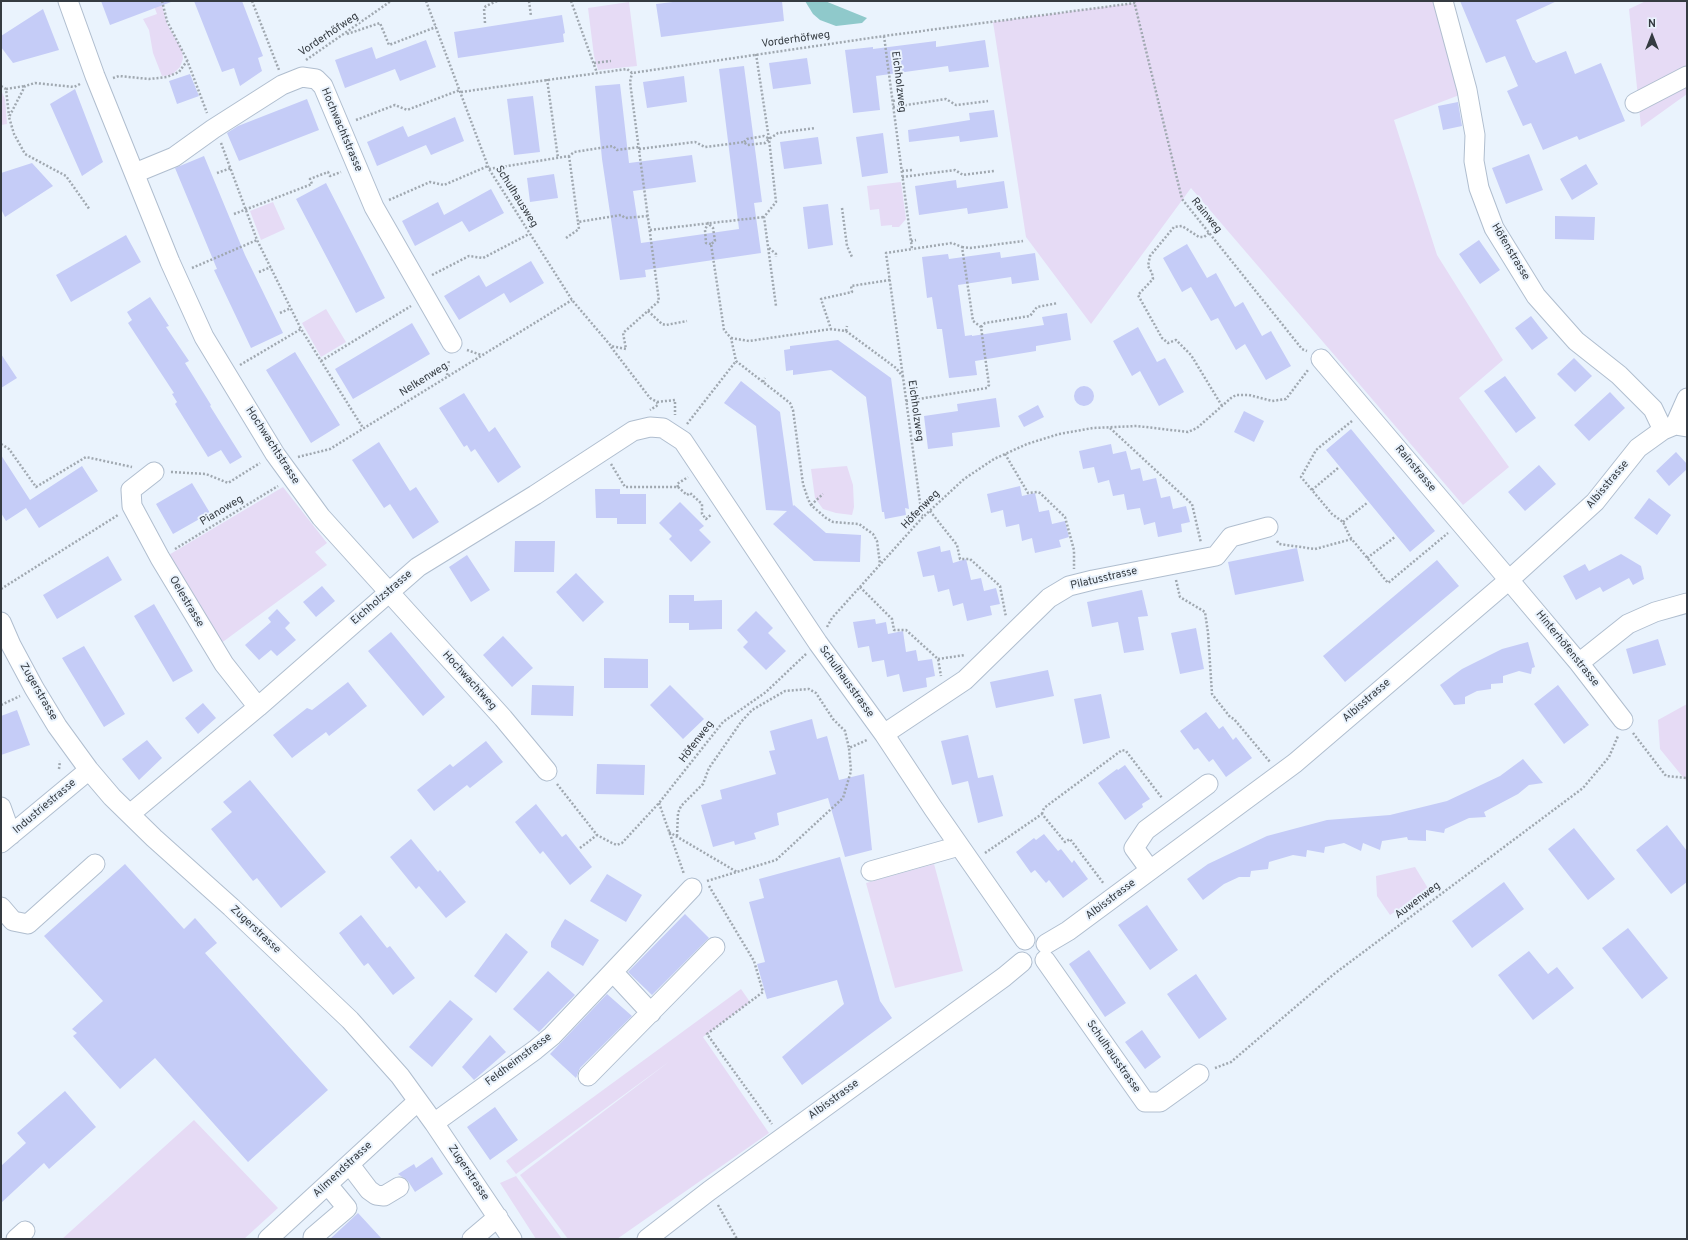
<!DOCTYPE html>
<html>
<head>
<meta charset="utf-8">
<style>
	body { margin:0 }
	#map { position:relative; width:1688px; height:1240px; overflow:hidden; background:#eaf3fd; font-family:Overpass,sans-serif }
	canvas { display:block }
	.frame { position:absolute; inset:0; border:2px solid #353b41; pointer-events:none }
	.north { position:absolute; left:1632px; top:16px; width:40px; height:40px; -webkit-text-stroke:3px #eaf3fd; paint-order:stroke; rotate:0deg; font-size:11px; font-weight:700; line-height:16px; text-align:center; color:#353b41 }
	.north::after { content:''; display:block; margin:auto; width:14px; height:18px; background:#353b41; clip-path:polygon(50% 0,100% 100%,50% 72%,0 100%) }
</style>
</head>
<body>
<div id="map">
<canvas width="1688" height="1240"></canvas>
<div class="frame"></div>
<div class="north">N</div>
</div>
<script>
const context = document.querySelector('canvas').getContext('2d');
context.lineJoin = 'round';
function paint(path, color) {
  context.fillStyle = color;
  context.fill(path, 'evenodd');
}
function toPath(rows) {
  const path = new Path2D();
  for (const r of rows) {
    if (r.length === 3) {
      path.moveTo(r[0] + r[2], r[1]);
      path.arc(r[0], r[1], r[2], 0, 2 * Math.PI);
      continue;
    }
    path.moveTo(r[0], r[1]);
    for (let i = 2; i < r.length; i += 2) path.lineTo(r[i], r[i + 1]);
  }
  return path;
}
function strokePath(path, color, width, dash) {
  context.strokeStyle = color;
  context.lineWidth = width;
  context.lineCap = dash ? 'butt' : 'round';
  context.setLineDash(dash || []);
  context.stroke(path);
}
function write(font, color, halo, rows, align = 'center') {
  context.font = font + ' Overpass,sans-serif';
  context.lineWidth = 4;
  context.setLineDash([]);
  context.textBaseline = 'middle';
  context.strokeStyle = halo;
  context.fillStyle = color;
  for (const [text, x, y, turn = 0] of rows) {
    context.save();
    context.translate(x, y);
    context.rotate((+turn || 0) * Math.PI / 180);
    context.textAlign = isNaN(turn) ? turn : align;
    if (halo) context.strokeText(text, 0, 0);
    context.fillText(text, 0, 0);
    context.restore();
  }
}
const green = toPath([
	[152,1,161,1,167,24,182,50,183,59,180,67,172,75,162,76,153,53,149,30,143,19,157,14],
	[1134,1,1442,1,1462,94,1394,120,1437,255,1503,360,1459,398,1509,467,1463,505,1191,188,1091,324,1026,237,993,22,1134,3],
	[1646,1,1687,1,1687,94,1641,127,1629,9],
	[629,2,637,66,598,70,594,56,588,8],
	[1,90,5,99,7,124,1,125],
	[901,182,906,219,899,227,892,227,892,225,881,226,879,209,870,210,867,186],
	[273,202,285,229,261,240,250,211],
	[326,309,346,342,321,357,302,323],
	[847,466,853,485,854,507,852,515,836,513,823,509,815,498,811,469],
	[283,487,327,543,315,552,327,565,220,644,167,556],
	[1687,704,1687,782,1660,749,1658,720],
	[934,864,963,971,895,988,866,883],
	[1415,867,1429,890,1390,915,1377,896,1376,876],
	[741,989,750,1002,703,1037,769,1133,617,1239,568,1239,520,1175,670,1061,516,1174,506,1161],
	[194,1120,278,1208,244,1239,62,1239],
	[516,1176,562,1239,536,1239,500,1183]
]);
const water = toPath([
	[805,1,825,1,867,18,862,23,836,26,820,20,813,14]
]);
const building = toPath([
	[101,1,171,1,171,2,110,25],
	[194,1,242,1,263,56,258,58,262,71,240,86,234,68,222,72],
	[681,1,782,1,784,21,661,37,656,4],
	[1460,1,1557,1,1516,20,1533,60,1534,60,1536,63,1566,51,1575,74,1601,63,1625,121,1579,140,1577,136,1543,150,1531,123,1523,126,1507,91,1518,86,1505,56,1486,63],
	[43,9,59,50,13,63,1,47,1,36],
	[562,15,565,33,563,34,564,42,458,58,454,32],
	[426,40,436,67,400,81,395,69,345,88,335,60,372,47,376,59],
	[985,40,989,67,949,72,948,66,876,76,880,110,853,113,845,50,873,47,873,49,936,41,936,47],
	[807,58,811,84,773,89,769,63],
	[744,66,762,202,754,203,761,253,645,270,646,277,620,280,602,159,595,86,620,84,629,163,692,155,696,182,633,191,641,243,739,229,719,69],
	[190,74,199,96,177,104,169,81],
	[684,76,687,102,647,108,643,82],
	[75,89,103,162,82,176,50,104],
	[533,96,540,152,514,155,507,99],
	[307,99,319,130,239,161,227,133,238,126],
	[1458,102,1462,126,1443,130,1438,106],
	[994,110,998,137,960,142,959,136,909,142,908,130,970,120,969,113],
	[455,117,464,141,431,155,426,145,377,166,367,142,403,126,408,137],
	[883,133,888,173,862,177,856,137],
	[818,137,822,164,784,169,780,142],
	[1529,154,1543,190,1506,204,1492,168],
	[204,156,245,255,283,333,251,348,214,270,217,269,175,168],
	[32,163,53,186,5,217,1,209,1,173],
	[1586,164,1598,184,1572,200,1560,179],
	[554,174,558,198,530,202,527,178],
	[956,180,957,188,1004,181,1008,208,968,214,967,208,919,215,915,186],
	[326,183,385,298,356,313,296,199],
	[491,189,504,213,469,232,462,221,415,246,402,221,438,202,444,215],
	[828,204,833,245,808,249,803,207],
	[1555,216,1595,217,1594,240,1555,239],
	[126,235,141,262,71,302,56,275],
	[1479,240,1500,270,1480,284,1459,254],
	[1187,244,1207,278,1216,273,1235,307,1243,302,1262,336,1271,331,1291,366,1266,380,1245,344,1236,350,1218,318,1211,321,1191,287,1182,292,1163,258],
	[1000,252,1001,258,1035,253,1039,280,1012,284,1011,277,958,285,965,336,972,335,972,336,1044,325,1042,317,1067,313,1071,340,1036,346,1036,351,975,361,977,375,949,378,942,329,937,329,932,297,927,298,922,257,948,254,949,259],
	[531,261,544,283,510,303,504,293,459,320,444,296,479,275,486,287],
	[150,297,169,326,166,327,189,361,185,363,211,405,210,406,242,457,230,464,221,450,208,457,175,404,177,402,172,394,174,393,128,323,132,320,127,312],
	[1531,316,1548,338,1532,350,1515,328],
	[412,323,430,354,353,399,335,369],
	[1138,327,1157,362,1165,358,1184,392,1159,406,1140,371,1132,376,1113,341],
	[838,340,891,378,909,509,905,508,906,515,885,519,884,512,882,512,866,397,831,370,793,375,793,370,786,371,784,350,790,349,790,346],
	[295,352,340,425,311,443,266,370],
	[1,354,17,378,1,388],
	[1574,358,1592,376,1575,392,1557,374],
	[1505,376,1536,418,1516,433,1484,391],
	[741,381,780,412,793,506,794,505,826,533,861,535,860,562,814,561,773,524,787,511,766,510,756,426,724,403],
	[1084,396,10],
	[1610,392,1625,408,1589,441,1574,425],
	[464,393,489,432,495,427,521,467,498,483,475,449,471,452,467,445,464,447,439,408],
	[996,398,1000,427,952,433,953,446,928,449,924,416,958,411,957,404],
	[1038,405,1044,417,1024,427,1018,416],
	[1244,411,1264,421,1254,442,1234,432],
	[1351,429,1435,531,1410,552,1326,450],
	[379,442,410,491,416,487,439,522,413,539,390,504,384,508,352,460],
	[1111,444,1113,454,1126,451,1131,470,1140,468,1143,481,1156,478,1161,498,1170,496,1173,509,1186,506,1190,522,1181,524,1182,532,1158,537,1155,522,1144,525,1140,508,1127,510,1124,494,1113,496,1109,480,1098,483,1094,467,1083,469,1079,451],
	[1676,452,1687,464,1687,469,1669,486,1656,471],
	[1,455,30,500,82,466,98,491,39,528,26,508,6,521,1,513],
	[1539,465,1556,484,1525,511,1508,492],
	[192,483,210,513,173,534,156,504],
	[1020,486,1022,496,1035,493,1039,512,1049,510,1052,524,1065,521,1069,537,1059,540,1061,547,1035,553,1032,538,1022,541,1019,524,1006,527,1003,510,991,513,987,494],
	[595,489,620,489,620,494,646,494,646,524,617,524,617,518,596,518],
	[1649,498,1671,515,1657,535,1634,518],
	[680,502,704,526,699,530,711,542,691,562,669,539,672,536,659,523],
	[515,541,555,541,554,572,514,572],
	[940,546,941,552,950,550,953,563,966,559,971,580,981,578,984,591,996,588,1000,604,990,606,992,615,967,621,963,603,953,606,949,589,938,592,934,575,923,577,917,552],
	[1297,548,1304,581,1235,595,1228,562],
	[1621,554,1641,566,1644,579,1633,585,1629,578,1603,592,1600,587,1576,600,1563,576,1585,564,1589,571],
	[467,555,490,590,471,602,449,567],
	[108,556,122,580,57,619,43,595],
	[1437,560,1459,586,1345,682,1323,656],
	[576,573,604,602,583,622,556,592],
	[322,586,335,601,316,617,303,602],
	[1142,590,1148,616,1138,617,1144,650,1124,653,1118,622,1092,627,1087,602],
	[669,595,694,595,694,601,722,600,722,629,689,630,689,623,669,623],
	[154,604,193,671,173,682,134,616],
	[277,609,290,623,285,628,296,640,277,656,271,650,259,660,245,645,271,622,268,618],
	[756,611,773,628,768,633,786,651,766,670,743,647,748,642,737,630],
	[875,619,876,624,886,622,888,634,903,631,906,652,916,650,918,661,932,659,935,676,926,678,927,687,903,692,899,674,887,677,884,660,872,662,869,646,858,648,853,622],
	[1196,628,1204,669,1180,674,1171,633],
	[391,632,445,697,423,716,368,651],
	[503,636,533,668,512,687,483,655],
	[1658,639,1666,665,1633,674,1626,649],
	[1528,642,1535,667,1532,668,1531,674,1519,671,1503,676,1503,683,1491,684,1491,689,1477,691,1465,697,1465,704,1454,705,1440,685,1462,669,1502,649],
	[84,646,125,714,104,727,62,658],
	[604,658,648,659,648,688,604,688],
	[1048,670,1054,696,996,708,990,682],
	[348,682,367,706,329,736,326,732,292,758,273,735,307,708,312,710],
	[532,685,574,686,573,716,531,715],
	[670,685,704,719,683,739,650,705],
	[1558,685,1589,725,1564,744,1534,704],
	[1101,694,1110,738,1083,744,1074,699],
	[203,703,216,718,198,734,185,718],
	[17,710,30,745,1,755,1,716],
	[1206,712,1219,729,1223,726,1233,740,1236,737,1252,758,1226,777,1213,759,1209,762,1198,748,1194,750,1180,731],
	[812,719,817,739,827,736,839,780,864,774,872,850,845,857,828,798,777,813,779,825,754,833,756,839,735,845,734,841,713,847,701,805,722,799,720,790,776,774,769,751,775,750,770,731],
	[968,735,978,778,993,775,1003,816,978,823,968,781,952,785,941,741],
	[147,740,162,758,139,780,122,759],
	[486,741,503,762,470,788,467,785,434,811,417,790,450,764,453,767],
	[1523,759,1543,783,1529,785,1518,794,1484,812,1486,817,1469,818,1445,829,1444,833,1426,830,1426,841,1408,840,1407,837,1382,841,1380,850,1363,843,1361,851,1344,843,1325,847,1324,853,1307,850,1306,857,1293,855,1269,862,1268,869,1251,871,1250,877,1239,877,1224,884,1203,900,1187,879,1208,864,1267,836,1327,820,1390,815,1447,801,1500,776],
	[597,764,645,765,644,795,596,794],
	[1125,765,1150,799,1142,804,1143,807,1125,820,1098,783,1117,769,1118,770],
	[250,780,326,872,281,908,257,878,253,881,211,829,232,812,223,802],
	[536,804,562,837,566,834,592,867,570,885,543,851,540,854,515,822],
	[1667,825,1687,851,1687,882,1671,894,1636,850],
	[1574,828,1615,879,1588,900,1548,849],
	[1044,834,1058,851,1061,849,1072,863,1074,860,1088,879,1063,898,1049,880,1046,883,1035,870,1031,873,1016,852,1034,838,1036,840],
	[411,839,438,872,440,870,466,902,446,918,419,886,416,889,390,857],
	[840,857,880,1001,892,1018,802,1085,782,1057,844,1004,837,980,767,999,757,964,765,962,749,902,764,898,759,879],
	[125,864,184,929,195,918,217,943,205,953,328,1090,248,1162,155,1058,120,1089,73,1036,77,1033,72,1029,103,1001,44,936],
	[607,874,642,895,626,922,590,901],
	[1504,882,1524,909,1472,948,1452,921],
	[1147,905,1178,950,1150,970,1118,925],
	[685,914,709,938,652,995,628,972],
	[361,915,387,948,390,946,415,978,393,995,368,963,364,966,339,933],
	[565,919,599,940,583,966,551,947,551,942],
	[1628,928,1668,978,1642,999,1602,948],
	[506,933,528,952,496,993,474,976],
	[1089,950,1126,1003,1105,1017,1069,964],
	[1529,951,1548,974,1557,967,1574,988,1533,1020,1498,975],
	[548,971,575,995,539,1032,513,1009],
	[1196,974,1227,1019,1199,1039,1167,994],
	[607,994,632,1016,580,1068,576,1078,550,1054],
	[450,1000,473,1019,432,1067,409,1047],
	[1142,1030,1161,1057,1145,1069,1125,1042],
	[490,1035,506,1052,474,1080,462,1067],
	[65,1091,96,1127,49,1169,44,1163,1,1203,1,1166,26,1143,17,1133],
	[495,1107,518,1140,490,1160,467,1127],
	[432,1157,443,1174,415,1192,408,1181,398,1174,414,1164,416,1168],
	[358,1213,382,1239,330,1239]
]);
const path = toPath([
	[162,1,167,21,187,60,207,113],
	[252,1,279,70],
	[426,1,489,169,572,300,611,346,626,349,623,333,659,301,630,82,632,73],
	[529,1,531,16],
	[571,1,597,73],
	[1134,1,1182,199,1302,349,1307,351],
	[485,23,484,8,486,6,497,1],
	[347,34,380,23,389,45,436,27],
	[884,36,912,249,886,253,903,377],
	[756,54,769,139,776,202,764,217,776,306],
	[306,60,391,1],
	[594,63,611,61],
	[113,78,119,76,149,79,167,77,179,72,187,61],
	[547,79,558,158],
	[80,84,74,87,35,83,25,86,9,117,14,134,25,154,66,176,90,210],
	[1,86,6,89,9,116],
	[6,89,25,86],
	[461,92,627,69,632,73,884,36,1135,3],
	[893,101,903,99],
	[893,107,946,99,956,105,988,101],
	[356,120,395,105,407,110,460,90],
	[744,142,747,139,764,136,768,138],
	[221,143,257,240,301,329,363,428],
	[639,149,695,142,705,147,744,142,747,145,765,143,769,139,778,133,815,128],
	[569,156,578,222,621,215,625,218,648,216],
	[489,169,569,156,574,152,613,146,617,150,639,147],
	[902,171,912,170],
	[217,173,231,168],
	[902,177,955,170,963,175,994,171],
	[389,200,430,182,444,185,488,166],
	[842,208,847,246,852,257],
	[234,214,312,184,310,179,328,172,330,176,341,172],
	[650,230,764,217],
	[1209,233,1204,237,1199,237,1182,226,1174,227,1150,256,1148,266,1152,273,1153,279,1138,295,1162,338,1168,343,1176,340,1191,355,1222,406],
	[566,238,579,229,578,222],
	[911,241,916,240],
	[711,244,706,243,705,230,708,223,713,228,715,241,711,244,724,330,731,338,736,361,785,399,790,403,793,410,803,484,808,499,811,505,826,518,833,522,859,524,873,534,877,541,880,564],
	[962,247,970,248,1023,241],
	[769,248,776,254,776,257],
	[192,268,257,240],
	[259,272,271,267],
	[432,275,469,256,483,258,529,234],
	[890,280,851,286,852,292,821,299,831,329,846,331,896,368,903,377,922,517],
	[648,311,662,324,666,325,687,321],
	[280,313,291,308],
	[981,327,985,323,1030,316,1037,307,1058,303],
	[846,331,847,326],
	[731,338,749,341,831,329],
	[611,347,650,398,657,402,658,405,650,410],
	[467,350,481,355],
	[321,361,411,306],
	[240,365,301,329],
	[447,375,449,360],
	[763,382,765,378],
	[906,401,987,388,989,385,981,327,973,321,962,247,952,243,912,249],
	[657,402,675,400,675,415],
	[1352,421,1316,450,1301,477,1332,514,1343,522,1350,537,1388,583,1448,533],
	[687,424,736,361],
	[1110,428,1192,504,1201,543],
	[1,444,9,449,36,487,86,457,132,467],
	[1005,454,1028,493,1037,492,1040,493,1065,517,1074,550,1074,569],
	[298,457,330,449,572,300],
	[611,464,625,487,678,487,687,495,690,493,702,504,702,514,706,519,712,514],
	[171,472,206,474,228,483,260,463],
	[678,487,677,484,688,477],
	[1312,490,1338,468],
	[811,505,823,494],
	[930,511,957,545,960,559,970,559,1000,586,1006,617],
	[1343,522,1367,503],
	[1277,541,1279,544,1315,549,1352,539],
	[175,549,278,486],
	[1367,558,1395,537],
	[1176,580,1180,597,1205,612,1208,633,1212,694,1230,717,1234,719,1270,762],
	[860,587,892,619,894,630,906,630,938,659,941,676],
	[1,589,118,515],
	[827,627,832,618,922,518,964,479,994,459,1027,444,1059,434,1093,428,1137,426,1188,432,1197,428,1231,398,1236,395,1249,395,1272,401,1286,399,1308,370],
	[938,659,965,655],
	[1,705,20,696],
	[1633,733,1666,776,1687,778],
	[59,769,60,761],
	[557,784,597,835,612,843,617,845,622,843,659,803,723,722,766,692,806,654],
	[659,803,684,874],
	[1042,814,1044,808,1122,750,1126,751,1162,798],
	[669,832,737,872],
	[677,836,678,813,681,806,703,784,709,768,741,722,752,710,785,691,809,689,816,693,833,719,845,731,849,748],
	[580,848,597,835],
	[985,853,1042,814,1065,842,1070,839,1104,884],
	[707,881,776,860,843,798,851,771,849,748,867,740],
	[709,886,754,961,763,992,707,1034,772,1124],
	[1215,1068,1231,1062,1334,974,1583,788,1609,757,1618,736],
	[718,1205,737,1239]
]);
const minor = toPath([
	[68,1,95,76,170,262,204,337,275,454,321,517,503,718,547,771],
	[1443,1,1467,90,1475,135,1474,161,1479,188,1494,228,1536,296,1576,341,1619,375,1653,409,1663,430],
	[1635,103,1687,76],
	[135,173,174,157,213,129,282,85,302,77,316,79,323,86,374,207,452,343],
	[1321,359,1509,580,1579,663,1623,720],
	[1675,425,1687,398],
	[154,472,131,490,132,506,160,558,224,664,258,707],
	[1,622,11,645,34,688,57,726,89,770,112,797,154,838,231,907,350,1020,400,1076,434,1123,512,1239],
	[1579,663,1628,624,1655,612,1687,603],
	[884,734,965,680,1049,598,1069,586,1093,580,1216,556,1231,537,1268,527],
	[1,807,11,835],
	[130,814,258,707,418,567,535,495,633,431,650,427,663,428,683,441,818,643,884,734,933,808,1025,940],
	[1,843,89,770],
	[1150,870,1134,848,1146,830,1208,784],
	[871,871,959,846],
	[1,907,13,921,28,924,95,864],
	[1046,944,1068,931,1295,763,1509,580,1595,502,1638,448,1663,430,1675,425,1687,427],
	[1045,960,1145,1102,1160,1102,1199,1074],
	[613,972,651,1013],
	[588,1076,715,947],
	[434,1123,535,1050,552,1036,692,888],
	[350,1165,369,1190,376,1195,384,1196,399,1187],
	[16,1239,25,1231],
	[268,1239,418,1101],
	[315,1239,313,1237,347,1208,328,1185],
	[472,1239,498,1217],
	[647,1239,709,1191,1004,977,1022,962]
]);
const streetNames = [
	["Vorderhöfweg",329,35,-34],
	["Vorderhöfweg",796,40,-8],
	["Eichholzweg",898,82,83],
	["Hochwachtstrasse",341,130,67],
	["Schulhausweg",516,197,58],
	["Rainweg",1206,216,51],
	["Höfenstrasse",1510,252,59],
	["Nelkenweg",424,380,-32],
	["Eichholzweg",915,411,82],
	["Hochwachtstrasse",272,446,57],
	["Rainstrasse",1415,469,50],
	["Albisstrasse",1608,485,-50],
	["Höfenweg",921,510,-46],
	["Pianoweg",222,511,-31],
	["Pilatusstrasse",1104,579,-13],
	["Eichholzstrasse",382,598,-41],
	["Oelestrasse",186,602,59],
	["Hinterhöfenstrasse",1567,649,51],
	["Hochwachtweg",469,681,48],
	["Schulhausstrasse",846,682,54],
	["Zugerstrasse",38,692,60],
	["Albisstrasse",1367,701,-41],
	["Höfenweg",697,742,-53],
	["Industriestrasse",45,807,-40],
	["Albisstrasse",1111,900,-37],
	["Auwenweg",1418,901,-37],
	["Zugerstrasse",255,930,43],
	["Schulhausstrasse",1113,1057,55],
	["Feldheimstrasse",519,1060,-37],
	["Albisstrasse",834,1100,-36],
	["Allmendstrasse",343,1170,-43],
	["Zugerstrasse",468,1173,56]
];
paint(green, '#e6dbf5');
paint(water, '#8fc9cb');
paint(building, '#c5ccf7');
strokePath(minor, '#b0becf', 21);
strokePath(path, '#a0a8b0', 2.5, [2, 2]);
strokePath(minor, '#fff', 19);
write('11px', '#353b41', '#eaf3fd', streetNames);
</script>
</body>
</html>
